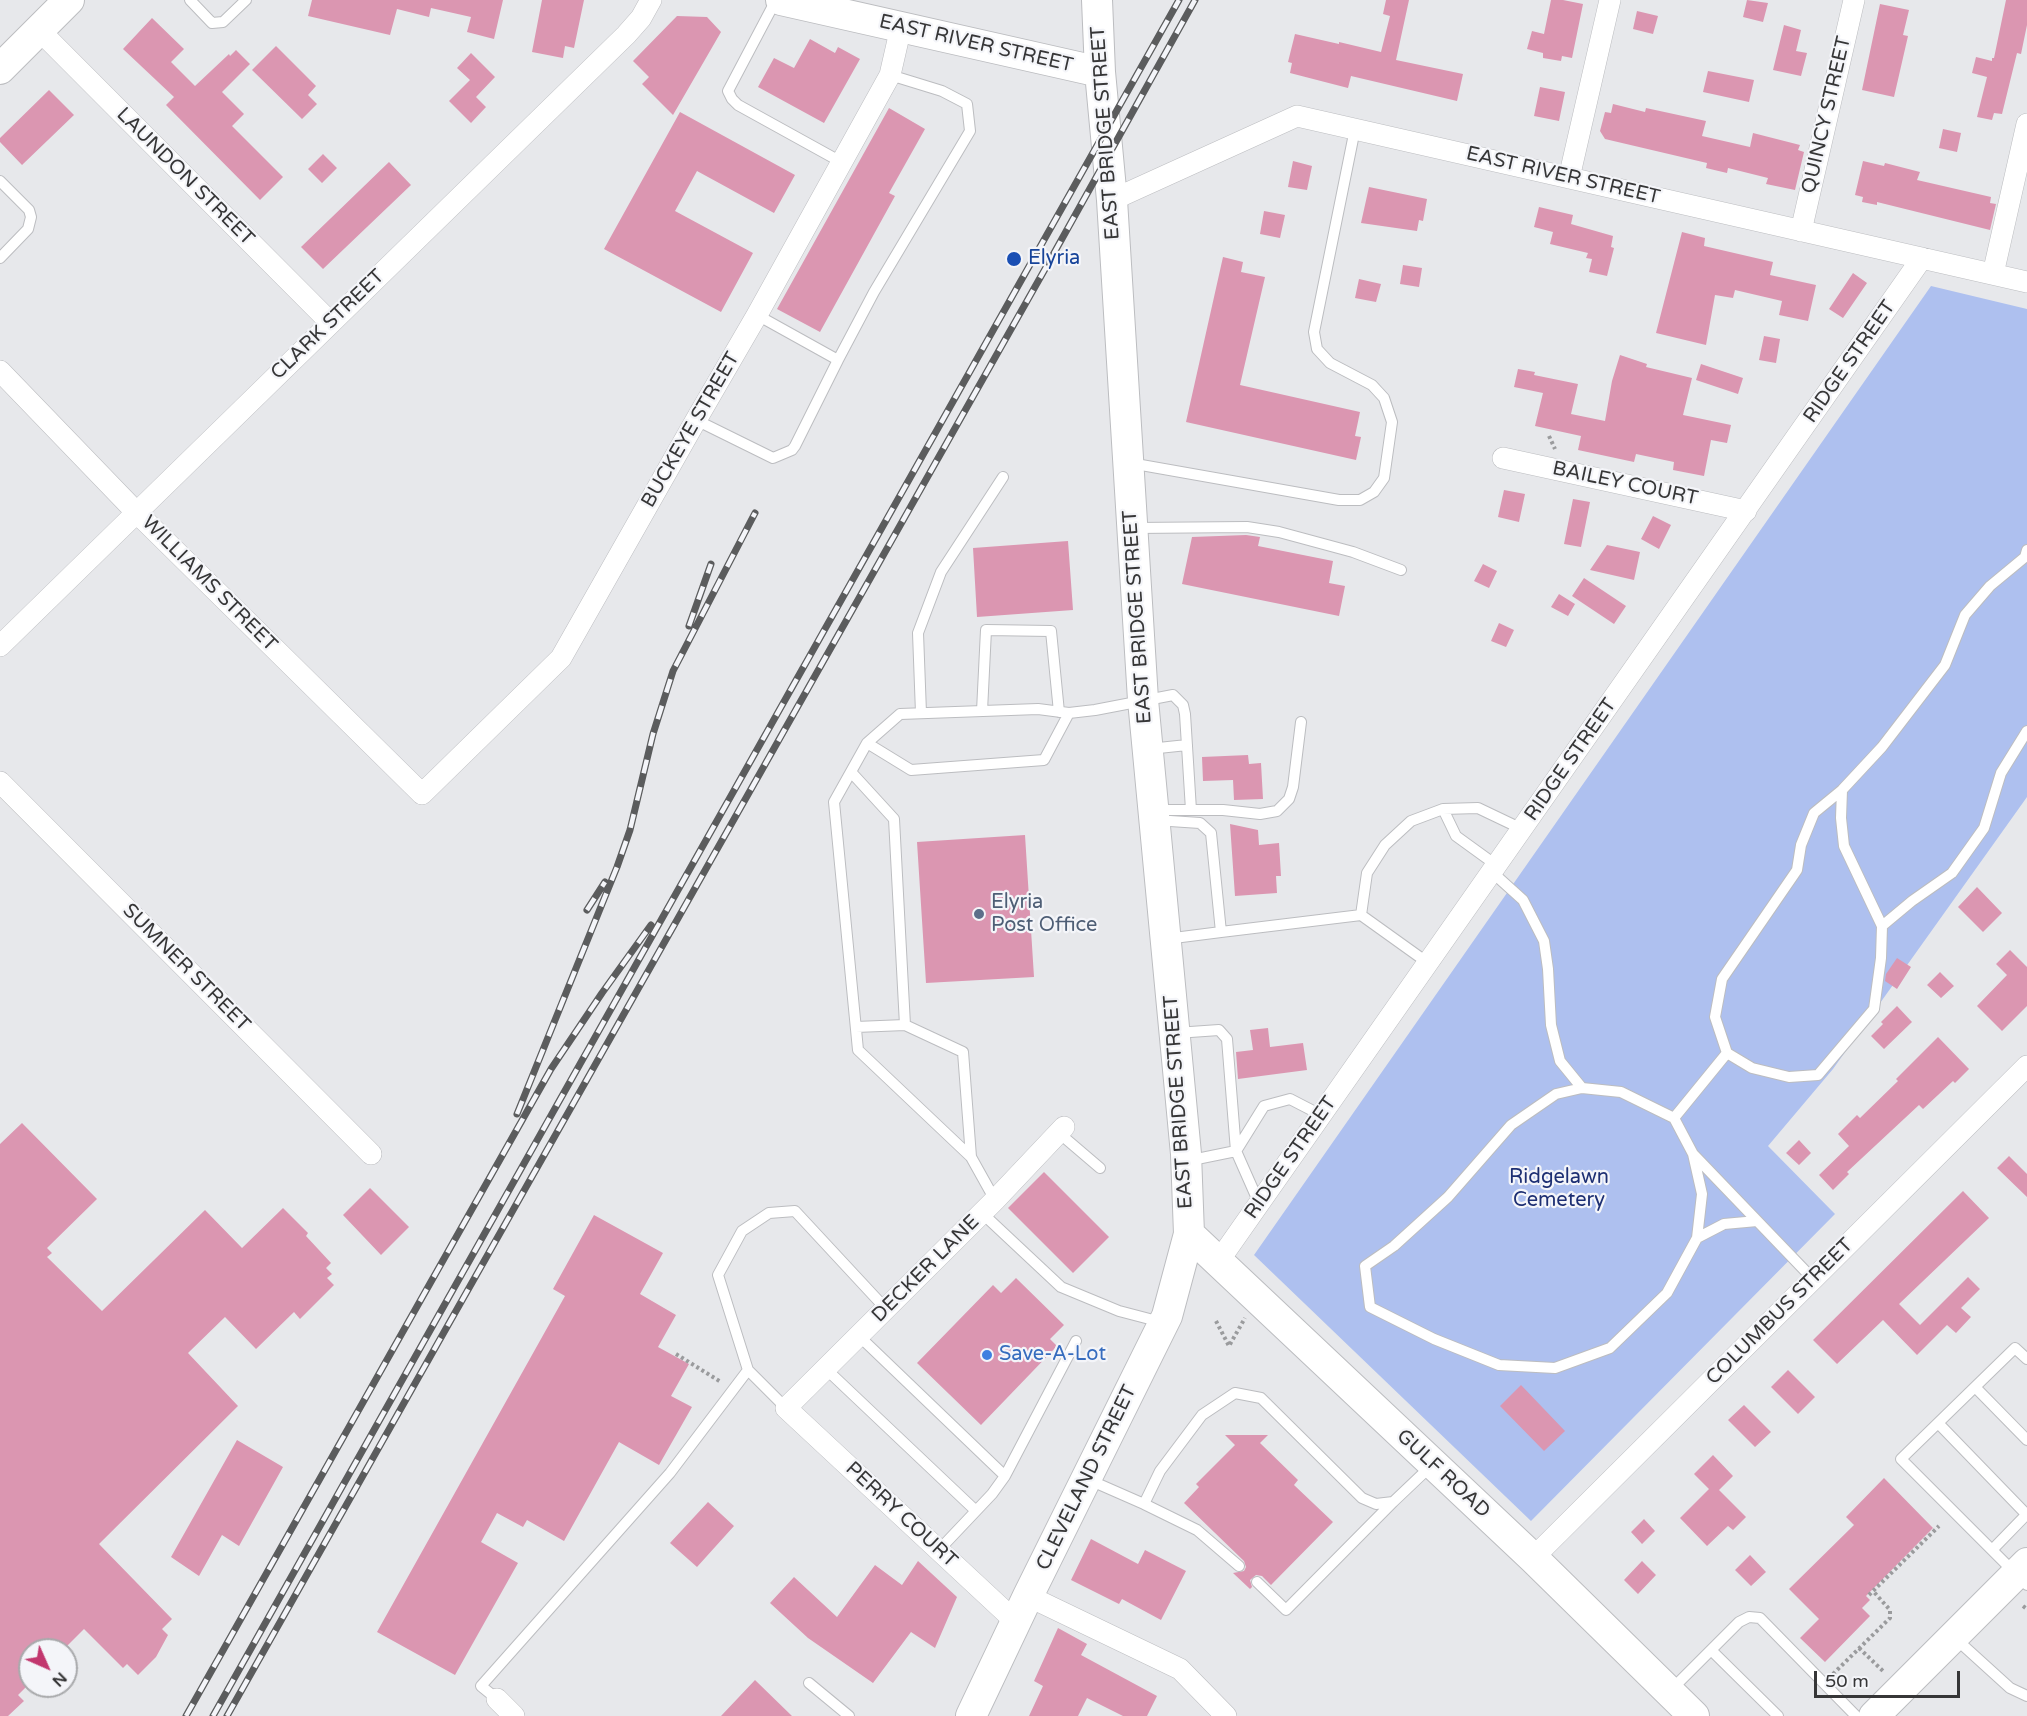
<!DOCTYPE html>
<html>
<head>
<meta charset="utf-8">
<style>
	body { margin:0 }
	#map { position:relative; width:2027px; height:1716px; overflow:hidden; background:#e7e8eb; font-family:"Varela Round",sans-serif }
	canvas { display:block }
	.north { position:absolute; left:18px; top:1638px; width:60px; height:60px; box-sizing:border-box; background:#f4f5f9; border:2px solid #a8a9ab; border-radius:50%; rotate:135deg; font-size:16px; font-weight:700; line-height:24px; text-align:center; color:#363637 }
	.north::after { content:''; display:block; margin:auto; width:21px; height:27px; background:#c2376e; clip-path:polygon(50% 0,100% 100%,50% 72%,0 100%) }
	.scale { position:absolute; left:1814px; top:1671px; width:146px; height:27px; box-sizing:border-box; border:3px solid #363637; border-top:0; padding-left:8px; font-size:18px; line-height:21px; white-space:nowrap; color:#363637; -webkit-text-stroke:4px #f4f5f9; paint-order:stroke }
</style>
</head>
<body>
<div id="map">
<canvas width="2027" height="1716"></canvas>
<div class="north">N</div>
<div class="scale">50 m</div>
</div>
<script>
const context = document.querySelector('canvas').getContext('2d');
context.lineJoin = 'round';
function paint(path, color) {
  context.fillStyle = color;
  context.fill(path, 'evenodd');
}
function toPath(rows) {
  const path = new Path2D();
  for (const r of rows) {
    path.moveTo(r[0], r[1]);
    for (let i = 2; i < r.length; i += 2) path.lineTo(r[i], r[i + 1]);
  }
  return path;
}
function strokePath(path, color, width, dash) {
  context.strokeStyle = color;
  context.lineWidth = width;
  context.lineCap = dash ? 'butt' : 'round';
  context.setLineDash(dash || []);
  context.stroke(path);
}
function write(font, color, halo, rows, align = 'center') {
  context.font = font + ' "Varela Round",sans-serif';
  context.lineWidth = 4.5;
  context.setLineDash([]);
  context.textBaseline = 'middle';
  context.strokeStyle = halo;
  context.fillStyle = color;
  for (const [text, x, y, turn = 0] of rows) {
    context.save();
    context.translate(x, y);
    context.rotate((+turn || 0) * Math.PI / 180);
    context.textAlign = isNaN(turn) ? turn : align;
    if (halo) context.strokeText(text, 0, 0);
    context.fillText(text, 0, 0);
    context.restore();
  }
}
const green = toPath([
	[1931,286,2027,309,2027,797,1833,1069,1768,1146,1835,1214,1531,1521,1254,1255]
]);
const building = toPath([
	[312,0,503,0,494,39,467,32,471,17,431,8,429,17,397,9,390,35,308,16],
	[542,0,584,0,574,48,565,46,563,58,532,52],
	[1386,0,1409,0,1396,60,1463,74,1457,101,1351,76,1348,88,1290,73,1292,63,1288,62,1295,34,1339,44,1339,42,1381,52,1390,16,1383,14],
	[1551,0,1563,0,1583,4,1572,58,1562,56,1561,61,1543,58,1543,53,1527,49,1532,31,1544,34],
	[1747,0,1768,3,1763,22,1743,17],
	[2006,0,2027,0,2027,25,2021,54,2017,53,2002,114,1994,113,1992,120,1977,117,1987,77,1972,73,1976,57,1992,61,1992,58,1994,58],
	[1880,4,1909,10,1903,35,1908,36,1894,97,1862,90],
	[1637,11,1658,16,1653,34,1633,29],
	[677,16,707,17,721,32,673,115,642,84,649,77,633,61],
	[152,18,184,49,171,62,195,86,229,54,230,56,236,50,250,64,222,92,244,114,232,126,283,177,260,200,166,105,174,97,123,49],
	[1784,25,1801,30,1796,51,1807,53,1801,76,1773,70],
	[810,39,835,53,838,47,860,59,824,123,758,87,774,58,794,68],
	[276,46,316,86,308,95,317,104,302,119,252,70],
	[471,53,495,77,476,97,486,107,471,123,449,101,470,80,457,68],
	[1708,71,1754,80,1749,102,1703,92],
	[1540,87,1565,92,1559,121,1534,116],
	[49,90,74,115,22,165,0,142,0,138],
	[1613,104,1645,112,1646,108,1706,121,1702,136,1750,147,1753,133,1800,145,1798,150,1804,152,1795,190,1766,184,1768,178,1728,168,1727,173,1706,168,1707,163,1605,139,1600,131,1605,112,1611,113],
	[889,108,925,129,889,193,895,196,820,332,777,309],
	[680,112,795,175,774,213,697,171,675,211,753,253,721,312,604,249],
	[1943,129,1961,133,1957,152,1939,148],
	[323,154,337,168,322,183,308,169],
	[1293,161,1312,166,1307,190,1288,187],
	[1863,161,1884,166,1885,163,1920,172,1917,180,1991,197,1990,203,1996,204,1990,230,1877,202,1877,205,1862,202,1863,197,1855,195],
	[389,162,411,185,323,269,301,247],
	[1369,187,1427,199,1423,221,1419,220,1417,231,1361,223],
	[1539,207,1573,215,1571,224,1613,236,1611,247,1614,248,1607,276,1589,272,1592,259,1586,258,1588,253,1550,244,1553,232,1534,227],
	[1264,211,1285,215,1280,238,1260,234],
	[1682,232,1705,238,1704,246,1773,262,1770,275,1816,285,1808,321,1779,315,1782,301,1735,290,1733,298,1715,295,1706,345,1656,333],
	[1223,257,1243,262,1241,272,1265,277,1240,385,1360,412,1355,436,1361,437,1356,460,1186,422],
	[1403,265,1422,268,1419,287,1400,284],
	[1853,273,1867,283,1843,318,1829,309],
	[1359,279,1381,284,1376,302,1355,298],
	[1764,336,1780,339,1776,363,1759,360],
	[1620,355,1647,364,1646,367,1692,378,1683,415,1731,425,1727,443,1711,440,1704,476,1673,470,1674,462,1636,454,1634,462,1578,450,1581,436,1535,426,1543,393,1514,387,1518,369,1535,372,1534,375,1578,384,1571,414,1605,421,1612,381],
	[1701,364,1743,378,1738,394,1696,380],
	[1504,490,1525,494,1519,522,1498,517],
	[1573,499,1590,502,1581,547,1564,544],
	[1653,516,1671,525,1659,549,1641,539],
	[1246,535,1260,537,1258,546,1333,561,1329,583,1345,586,1339,616,1182,584,1192,537],
	[1068,541,1073,610,977,617,973,548],
	[1607,545,1640,552,1634,580,1590,570],
	[1483,564,1497,571,1489,588,1474,581],
	[1584,578,1626,606,1614,624,1572,596],
	[1559,594,1575,604,1568,616,1551,607],
	[1499,623,1514,630,1506,647,1491,641],
	[1248,755,1249,764,1261,763,1263,799,1234,800,1233,780,1203,781,1202,757],
	[1230,824,1258,830,1259,845,1279,843,1281,876,1276,876,1277,893,1235,896],
	[1025,835,1034,977,926,983,917,842],
	[1977,887,2002,913,1983,932,1958,907],
	[2010,950,2027,967,2027,1006,2002,1031,1977,1006,2007,975,1996,964],
	[1897,958,1911,967,1897,989,1885,981,1886,974],
	[1940,972,1954,986,1941,998,1927,985],
	[1897,1006,1912,1022,1884,1049,1871,1036,1883,1024,1881,1022],
	[1268,1028,1270,1047,1303,1043,1307,1070,1238,1079,1236,1052,1253,1050,1250,1030],
	[1938,1037,1969,1069,1955,1083,1953,1081,1923,1109,1919,1105,1847,1172,1849,1174,1833,1190,1819,1175,1849,1146,1838,1134,1857,1115,1860,1118,1898,1081,1896,1079],
	[22,1123,97,1199,47,1248,52,1253,47,1257,102,1311,205,1210,242,1248,283,1208,308,1233,306,1236,331,1263,326,1268,332,1274,327,1278,334,1285,300,1319,294,1312,256,1349,225,1317,188,1353,238,1406,99,1544,172,1619,162,1629,168,1635,156,1657,138,1675,127,1664,123,1668,84,1629,63,1650,30,1650,30,1683,18,1695,24,1701,8,1716,0,1716,0,1144],
	[1799,1140,1811,1153,1799,1165,1786,1153],
	[2009,1156,2027,1174,2027,1197,1997,1168],
	[1044,1172,1109,1237,1073,1273,1008,1208],
	[370,1188,409,1227,381,1255,343,1215],
	[1963,1191,1989,1218,1899,1304,1920,1325,1968,1277,1980,1289,1961,1308,1971,1317,1956,1333,1947,1325,1917,1355,1883,1320,1837,1364,1813,1340],
	[594,1215,663,1253,640,1294,676,1315,658,1347,689,1364,671,1396,692,1407,659,1465,619,1442,564,1541,527,1520,523,1527,497,1513,481,1542,518,1563,455,1675,377,1632,565,1296,553,1289],
	[1016,1278,1064,1325,1050,1339,1057,1346,981,1425,917,1363,993,1285,1001,1293],
	[1788,1370,1815,1397,1798,1414,1771,1387],
	[1521,1385,1565,1431,1544,1451,1500,1406],
	[1744,1405,1771,1432,1755,1447,1728,1420],
	[1225,1435,1268,1435,1260,1443,1298,1480,1294,1485,1333,1522,1271,1585,1262,1576,1256,1575,1250,1580,1252,1587,1250,1589,1233,1573,1244,1571,1246,1567,1244,1561,1184,1503,1199,1487,1196,1484,1235,1445],
	[237,1440,283,1467,239,1546,222,1535,199,1576,171,1557],
	[1713,1455,1733,1476,1719,1490,1746,1517,1733,1530,1728,1526,1707,1546,1680,1518,1709,1489,1694,1474],
	[1884,1478,1933,1528,1866,1596,1870,1600,1862,1608,1870,1616,1825,1662,1800,1638,1819,1619,1789,1589,1854,1525,1846,1517],
	[708,1502,734,1526,697,1567,670,1543],
	[1644,1519,1655,1531,1642,1544,1631,1532],
	[1091,1539,1138,1564,1145,1550,1186,1571,1161,1620,1122,1599,1119,1604,1071,1580],
	[1750,1555,1766,1572,1751,1586,1735,1570],
	[918,1561,957,1597,935,1648,911,1632,873,1683,808,1638,770,1603,794,1577,837,1617,875,1565,902,1585],
	[1642,1561,1656,1575,1638,1594,1624,1580],
	[1058,1628,1087,1644,1081,1655,1157,1696,1147,1716,1123,1716,1087,1698,1078,1716,1029,1716,1043,1686,1034,1681],
	[755,1680,792,1716,721,1716]
]);
const path = toPath([
	[1549,436,1555,449],
	[1216,1321,1229,1346,1245,1318],
	[676,1354,721,1382],
	[1869,1595,1939,1526],
	[2023,1606,2027,1609],
	[1859,1648,1883,1671],
	[1833,1674,1890,1618,1890,1610,1873,1591]
]);
const lane = toPath([
	[190,0,212,23,223,22,246,0],
	[776,0,728,91,732,99,738,105,843,163],
	[0,181,29,210,31,217,28,229,0,258],
	[757,315,838,360,874,292,970,131,967,104,942,91,890,75],
	[696,420,773,458,792,450,795,446,838,360],
	[1130,463,1339,500,1360,500,1374,492,1384,478,1392,422,1384,398,1372,385,1330,363,1317,349,1314,332,1355,129],
	[1134,528,1247,527,1279,532,1353,552,1401,570],
	[982,711,986,630,1051,631,1059,712],
	[921,713,918,633,941,572,1003,477],
	[867,743,911,770,1044,760,1069,713],
	[1149,749,1187,745],
	[851,772,894,819,905,1025,856,1027],
	[1842,790,1841,818,1844,846,1882,926,1881,958,1874,1009,1818,1075,1789,1077,1752,1068,1727,1053,1715,1017,1722,979,1797,870,1801,845,1814,813,1842,790,1882,747,1945,665,1965,615,1990,586,2025,557,2027,550],
	[1443,809,1456,836,1496,865],
	[1154,810,1223,810,1260,814,1277,811,1289,799,1293,787,1301,722],
	[1155,820,1200,823,1211,833,1221,932,1166,939],
	[1492,872,1523,900,1544,941,1548,969,1551,1025,1560,1061,1582,1088],
	[1361,915,1367,873,1385,845,1411,821,1443,809,1478,808,1522,829],
	[1882,926,1912,901,1952,873,1984,828,2001,773,2027,731],
	[1221,932,1361,915,1428,963],
	[905,1025,963,1052,971,1157],
	[1176,1033,1219,1030,1227,1039,1236,1151,1259,1203],
	[1674,1118,1727,1053],
	[1059,1133,1100,1168],
	[1693,1154,1702,1194,1697,1238,1667,1293,1610,1348,1555,1368,1499,1365,1434,1339,1370,1307,1365,1266,1394,1246,1448,1197,1511,1125,1556,1094,1582,1088,1621,1092,1674,1118,1693,1154,1813,1279],
	[1187,1161,1236,1151,1264,1106,1290,1099,1321,1115],
	[995,1200,971,1157,858,1050,834,802,867,743,900,714,1038,709,1069,713,1095,710,1173,695,1183,705,1185,714,1191,810],
	[982,1213,1061,1287,1119,1311,1161,1322],
	[1697,1238,1724,1224,1757,1221],
	[859,1336,1005,1476],
	[2027,1359,2015,1348,1901,1459,2027,1585],
	[826,1369,976,1511],
	[748,1370,718,1275,742,1231,769,1213,795,1211,886,1309],
	[1975,1387,2027,1440],
	[1938,1423,2027,1515],
	[1087,1479,1144,1504,1160,1471,1202,1415,1235,1393,1261,1398,1362,1498,1376,1504,1393,1502,1433,1464],
	[1144,1504,1197,1530,1239,1566],
	[939,1550,992,1494,1005,1476,1076,1341],
	[1992,1550,2027,1514],
	[1257,1582,1286,1610,1393,1502],
	[1956,1639,2010,1688,2027,1696],
	[1711,1650,1778,1716],
	[809,1683,849,1716],
	[1672,1689,1739,1622,1749,1617,1760,1618,1856,1716],
	[497,1699,481,1686,670,1473,748,1370,786,1408]
]);
const street = toPath([
	[39,30,331,323],
	[1569,178,1610,0],
	[1112,200,1297,116,2027,282],
	[1801,231,1854,0],
	[1993,274,2027,124],
	[0,371,137,513,422,794,561,658,696,420,757,315,890,75,901,27],
	[1503,458,1746,511],
	[0,646,626,35,641,18,651,0],
	[0,782,371,1154],
	[1218,1262,1922,258],
	[1533,1558,2027,1066],
	[1028,1596,1180,1669,1226,1716],
	[1016,1622,786,1408,995,1200,1064,1127],
	[497,1699,514,1716]
]);
const secondary = toPath([
	[781,0,1100,72],
	[0,69,69,0],
	[1189,1234,1533,1558,1694,1716],
	[971,1716,1028,1596,1167,1316,1189,1234,1186,1154,1143,700,1112,200,1100,72,1097,0],
	[1874,1716,2027,1563]
]);
const rail = toPath([
	[689,626,711,564],
	[587,910,605,882],
	[517,1114,617,867,630,830,653,734,673,671,755,513],
	[186,1716,551,1069,602,993,651,925],
	[213,1716,1179,0],
	[227,1716,1049,262,1195,0]
]);
const markers = [
	[1014,259,8,"#1a4fb4"],
	[979,914,6,"#5c6f8a"],
	[987,1355,6,"#3f7fe0"]
];
const streetNames = [
	["EAST RIVER STREET",976,44,13],
	["QUINCY STREET",1827,115,-77],
	["EAST BRIDGE STREET",1106,133,-94],
	["EAST RIVER STREET",1563,176,13],
	["LAUNDON STREET",185,177,45],
	["CLARK STREET",328,325,-44],
	["RIDGE STREET",1850,362,-55],
	["BUCKEYE STREET",691,430,-60],
	["BAILEY COURT",1625,484,12],
	["WILLIAMS STREET",209,584,45],
	["EAST BRIDGE STREET",1138,617,-94],
	["RIDGE STREET",1571,760,-55],
	["SUMNER STREET",186,968,45],
	["EAST BRIDGE STREET",1179,1102,-94],
	["RIDGE STREET",1291,1158,-55],
	["DECKER LANE",926,1269,-45],
	["COLUMBUS STREET",1780,1312,-45],
	["GULF ROAD",1443,1474,43],
	["CLEVELAND STREET",1087,1478,-64],
	["PERRY COURT",901,1515,43]
];
const transitNames = [
	["Elyria",1028,259]
];
const serviceNames = [
	["Elyria",991,903],
	["Post Office",991,926]
];
const parkNames = [
	["Ridgelawn",1559,1178],
	["Cemetery",1559,1201]
];
const shopNames = [
	["Save-A-Lot",999,1355]
];
paint(green, '#aec0ef');
paint(building, '#db96b1');
strokePath(lane, '#bcbdc0', 12);
strokePath(street, '#bcbdc0', 22);
strokePath(secondary, '#bcbdc0', 32);
strokePath(path, '#9a9b9d', 4, [3, 3]);
strokePath(lane, '#fff', 10);
strokePath(street, '#fff', 21);
strokePath(secondary, '#fff', 30);
strokePath(rail, '#5b5c5d', 7);
strokePath(rail, '#f4f5f9', 4.5, [14]);
for (const [x, y, r, color] of markers) {
  const dot = new Path2D();
  dot.arc(x, y, r, 0, 2 * Math.PI);
  context.fillStyle = color;
  context.fill(dot);
  strokePath(dot, '#f4f5f9', 2);
}
write('20px', '#363637', '#f4f5f9', streetNames);
write('20px', '#164399', '#f4f5f9', transitNames, 'left');
write('20px', '#4e5e75', '#f4f5f9', serviceNames, 'left');
write('20px', '#1d2f73', '#f4f5f9', parkNames);
write('20px', '#366cbe', '#f4f5f9', shopNames, 'left');
</script>
</body>
</html>
